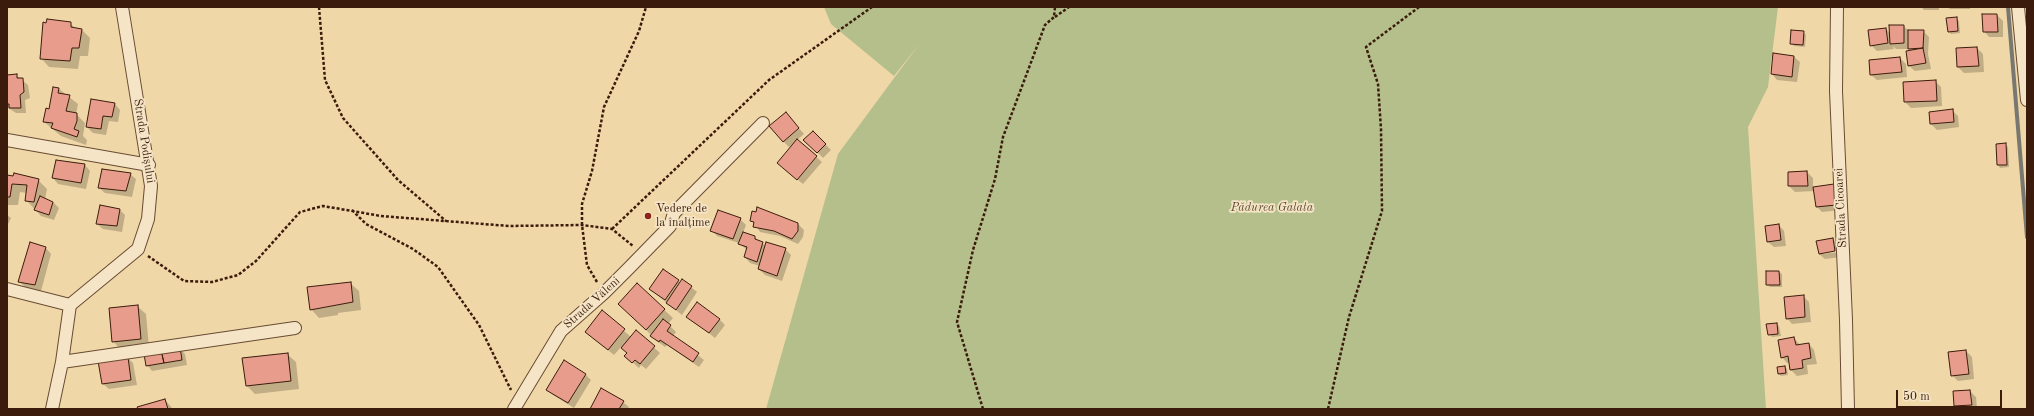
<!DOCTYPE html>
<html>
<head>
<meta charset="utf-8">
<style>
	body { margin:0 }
	#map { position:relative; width:2034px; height:416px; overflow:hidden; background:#f0d7a7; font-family:"Old Standard TT",serif }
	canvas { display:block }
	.frame { position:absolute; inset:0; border:8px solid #3b1c0c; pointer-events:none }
	.scale { position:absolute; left:1896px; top:390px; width:106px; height:18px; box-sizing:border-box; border:2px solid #3b1c0c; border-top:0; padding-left:5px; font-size:12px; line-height:14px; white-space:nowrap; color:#3b1c0c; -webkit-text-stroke:3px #f5e5c6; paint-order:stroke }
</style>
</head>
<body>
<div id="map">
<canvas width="2034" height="416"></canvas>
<div class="frame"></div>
<div class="scale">50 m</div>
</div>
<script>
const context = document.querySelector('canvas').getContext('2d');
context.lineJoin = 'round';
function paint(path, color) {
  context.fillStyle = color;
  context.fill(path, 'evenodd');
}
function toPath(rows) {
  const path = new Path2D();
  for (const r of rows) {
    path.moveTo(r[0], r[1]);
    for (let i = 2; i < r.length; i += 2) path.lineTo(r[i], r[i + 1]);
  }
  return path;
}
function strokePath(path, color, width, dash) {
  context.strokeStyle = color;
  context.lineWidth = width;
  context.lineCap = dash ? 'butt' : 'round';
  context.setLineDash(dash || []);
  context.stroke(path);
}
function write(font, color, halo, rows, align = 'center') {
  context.font = font + ' "Old Standard TT",serif';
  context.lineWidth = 3.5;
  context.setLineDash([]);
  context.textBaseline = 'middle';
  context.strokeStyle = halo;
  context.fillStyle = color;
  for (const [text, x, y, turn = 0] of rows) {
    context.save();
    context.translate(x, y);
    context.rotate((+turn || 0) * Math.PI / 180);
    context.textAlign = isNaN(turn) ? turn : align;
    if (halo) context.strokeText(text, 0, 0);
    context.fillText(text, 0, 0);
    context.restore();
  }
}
const green = toPath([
	[824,7,1778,7,1768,87,1748,127,1766,409,766,409,838,154,920,43,894,76,831,24]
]);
const shadow = toPath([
	[1898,7,1907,7,1907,8,1899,8],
	[1921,7,1939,7,1939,10,1924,10],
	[1948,7,1970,7,1970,9,1950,9],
	[1997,15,2003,21,2003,37,1989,37,1984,31],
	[1956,18,1959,21,1960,33,1951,34,1949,31],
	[70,23,76,29,82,30,90,38,88,56,80,56,78,69,49,67,41,58],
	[1903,26,1909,31,1923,31,1929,37,1928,54,1931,69,1915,71,1909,66,1912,51,1909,49,1896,49,1893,46,1894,49,1877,51,1871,45,1886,29,1890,33],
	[1803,32,1806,35,1805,47,1794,46,1791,43],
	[1977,48,1983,54,1984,72,1964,73,1958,67,1957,49],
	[1794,57,1800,62,1797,82,1777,80,1772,74],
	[1900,58,1906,64,1907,77,1877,80,1871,75],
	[16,75,28,85,30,98,25,100,26,113,16,113,7,107,7,76],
	[1935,81,1941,87,1942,106,1911,108,1905,102],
	[59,89,78,104,76,114,85,123,83,136,87,140,86,145,61,136,44,122],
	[115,104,120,110,118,122,109,121,106,135,93,133,87,127],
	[1952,110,1958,116,1959,127,1937,130,1931,124,1930,113],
	[786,113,804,134,797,140,822,162,803,184,784,169,795,142,789,147,783,141],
	[813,132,831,150,823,158,805,140],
	[2005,144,2008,147,2009,167,2000,168,1998,165],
	[56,161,85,165,90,171,86,189,58,184,53,178],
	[1807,172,1813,178,1813,188,1833,185,1841,210,1822,212,1817,207,1815,191,1795,192,1789,186],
	[130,174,136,179,132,197,105,193,99,188],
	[7,176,38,180,47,189,45,199,53,202,59,208,54,220,41,216,26,200,27,193,20,192,18,205,7,205],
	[120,210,125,215,122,232,103,229,97,224],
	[7,215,11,218,8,224,7,224],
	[740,219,746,225,743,233,754,237,766,246,785,249,791,255,782,281,765,275,759,269,760,266,750,263,745,257,747,250,739,243,717,236,712,230],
	[752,220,798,224,804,230,803,237,798,244,780,236,760,232],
	[1779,225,1784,231,1786,246,1774,247,1768,242],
	[1833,239,1838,245,1839,250,1823,252,1823,254,1839,252,1840,257,1825,259,1819,254],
	[30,243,46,248,51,254,41,291,25,287,19,281],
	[663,270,681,283,691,287,697,292,682,315,650,289],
	[1767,272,1779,272,1782,274,1782,287,1770,287,1767,284],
	[350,283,359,291,361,310,338,313,338,315,319,318,311,309],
	[637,285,673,318,668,324,676,332,673,336,704,360,699,367,667,345,665,347,657,341,628,312],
	[1803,296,1809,302,1811,322,1792,324,1787,318],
	[137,306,146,314,149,347,121,350,113,341],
	[602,312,631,337,636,331,660,353,646,369,641,365,639,368,631,361,628,353,621,347,614,355,592,337],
	[688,317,719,319,725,325,715,338],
	[1776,324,1779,326,1781,336,1772,337,1769,334],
	[1794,338,1800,345,1809,344,1814,350,1817,364,1807,365,1808,374,1797,376,1791,370,1790,362,1787,363,1782,357],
	[179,348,185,354,187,365,152,371,147,365],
	[1966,351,1972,357,1974,379,1958,381,1952,375],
	[287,354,296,362,299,389,255,394,247,386],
	[128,358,133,363,137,385,109,389,103,384],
	[1785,367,1787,369,1788,375,1781,376,1779,374],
	[585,374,591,380,574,408,553,395,547,390],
	[1970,391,1976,397,1977,409,1958,409,1955,406,1954,392],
	[165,400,173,409,139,409],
	[623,402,629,407,628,409,591,409]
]);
const stream = toPath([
	[2008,7,2027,237]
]);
const building = toPath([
	[1982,14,1997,14,1998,32,1983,32,1982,14],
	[1957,17,1958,31,1948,32,1946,18,1957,17],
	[47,19,71,22,71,27,82,29,79,48,72,48,70,61,40,59,43,22,46,23,47,19],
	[1889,25,1904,25,1904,43,1890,44,1889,25],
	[1886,28,1888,43,1870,46,1868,30,1886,28],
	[1791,30,1804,31,1803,45,1790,44,1791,30],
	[1908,30,1924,30,1923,48,1908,49,1908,30],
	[1977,47,1979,66,1957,67,1956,48,1977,47],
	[1923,48,1926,63,1908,66,1906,51,1923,48],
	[1773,53,1794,56,1792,77,1771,74,1773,53],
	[1900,57,1902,72,1870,75,1869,60,1900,57],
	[17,74,17,78,23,78,24,92,20,95,21,108,9,108,9,104,7,104,7,75,17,74],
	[1936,80,1937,101,1904,102,1903,82,1936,80],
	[53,87,59,88,58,93,70,95,66,111,77,113,77,121,74,129,79,131,77,137,51,128,53,123,43,122,46,108,49,109,53,87],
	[91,99,115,103,112,117,103,116,101,129,86,127,91,99],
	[1953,109,1954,122,1930,124,1929,112,1953,109],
	[786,112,799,128,783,142,769,126,786,112],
	[813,131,826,144,817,153,803,140,813,131],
	[797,139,817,156,797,180,777,163,797,139],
	[2006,143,2007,165,1997,165,1996,144,2006,143],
	[56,160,85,164,81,183,52,178,56,160],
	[102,169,131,173,126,191,98,188,102,169],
	[1807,171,1808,186,1788,186,1788,172,1807,171],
	[14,173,39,179,34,202,25,201,27,185,12,184,10,197,7,197,7,175,13,176,14,173],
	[1834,184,1836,205,1816,207,1813,187,1834,184],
	[40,196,53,202,49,215,34,210,40,196],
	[100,205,120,209,117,226,96,224,100,205],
	[757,207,798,223,798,231,792,239,774,231,753,227,754,222,750,221,752,211,756,212,757,207],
	[718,210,741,218,733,239,710,231,718,210],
	[1779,224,1781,240,1767,242,1765,226,1779,224],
	[743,232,755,236,755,239,763,242,757,262,744,257,747,247,738,244,743,232],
	[1833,238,1835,251,1819,254,1816,241,1833,238],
	[30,242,46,247,35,285,18,282,30,242],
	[766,242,786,248,777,276,758,269,766,242],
	[663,269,679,280,665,300,649,289,663,269],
	[1766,271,1779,271,1780,285,1766,285,1766,271],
	[682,279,692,286,676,310,666,303,682,279],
	[351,282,353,302,310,310,307,287,351,282],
	[637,283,665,309,646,330,618,304,637,283],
	[1804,295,1805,317,1786,319,1784,297,1804,295],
	[697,302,720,319,709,333,686,317,697,302],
	[138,305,141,339,112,342,109,308,138,305],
	[602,310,625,329,608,350,585,332,602,310],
	[663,319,671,325,667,331,699,353,693,362,660,340,659,342,650,336,663,319],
	[1777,323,1778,334,1768,335,1766,324,1777,323],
	[636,330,655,346,640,364,635,360,632,363,624,356,627,353,621,348,636,330],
	[1794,337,1796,345,1809,343,1811,358,1802,360,1803,368,1790,370,1788,356,1781,358,1778,340,1794,337],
	[180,347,182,360,164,363,161,350,180,347],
	[161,350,164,363,146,366,144,354,161,350],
	[1966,350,1969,374,1951,376,1948,352,1966,350],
	[288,353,291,381,246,386,242,358,288,353],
	[128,357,131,380,102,384,98,361,128,357],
	[564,360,586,374,568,403,546,390,564,360],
	[1785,366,1786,373,1778,374,1777,367,1785,366],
	[601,388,624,401,619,409,590,409,601,388],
	[1970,390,1972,405,1954,406,1953,391,1970,390],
	[165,399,168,409,138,409,137,407,165,399]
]);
const path = toPath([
	[319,7,325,80,343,118,398,180,446,221],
	[1055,17,1069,7],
	[352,210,366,224,413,249,438,267,479,325,511,390],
	[612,229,769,80,872,7],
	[148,256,184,281,212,282,238,275,256,261,300,212,323,206,381,216,509,226,582,225,612,229,633,246],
	[597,282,587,265,582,225,582,204,592,171,604,107,639,31,646,7],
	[983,409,957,322,973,250,995,179,1003,137,1045,25,1054,17,1055,7],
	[1328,409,1349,317,1382,211,1381,129,1378,84,1366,47,1419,7]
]);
const street = toPath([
	[1837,7,1836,91,1846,320,1848,409],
	[2018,7,2027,100],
	[7,140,149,165],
	[7,289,70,305],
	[62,362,295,328],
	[52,409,62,362,70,305,138,249,148,219,151,186,122,7],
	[514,409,561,331,604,293,629,268,670,226,674,213,763,123]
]);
const markers = [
	[648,216,4,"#8f2418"]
];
const streetNames = [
	["Strada Podișului",144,141,81],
	["Strada Cicoarei",1841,208,-93],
	["Strada Văleni",592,303,-42]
];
const parkNames = [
	["Pădurea Galata",1272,208]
];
const poiNames = [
	["Vedere de",656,209],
	["la înalțime",656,223]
];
paint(green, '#b4bf8c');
paint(shadow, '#0003');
strokePath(stream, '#787871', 4);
paint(building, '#e89d8c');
strokePath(building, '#3b1c0c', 1);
strokePath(street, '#684b33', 14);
strokePath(path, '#3b1c0c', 2.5, [3, 2]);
strokePath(street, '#f5e5c6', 12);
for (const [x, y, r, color] of markers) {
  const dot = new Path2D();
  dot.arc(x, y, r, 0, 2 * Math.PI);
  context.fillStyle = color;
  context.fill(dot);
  strokePath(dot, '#f5e5c6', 1.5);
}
write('12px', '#3b1c0c', '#f5e5c6', streetNames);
write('italic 12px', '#5f4d32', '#f5e5c6', parkNames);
write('12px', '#3b1c0c', '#f5e5c6', poiNames, 'left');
</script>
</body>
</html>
